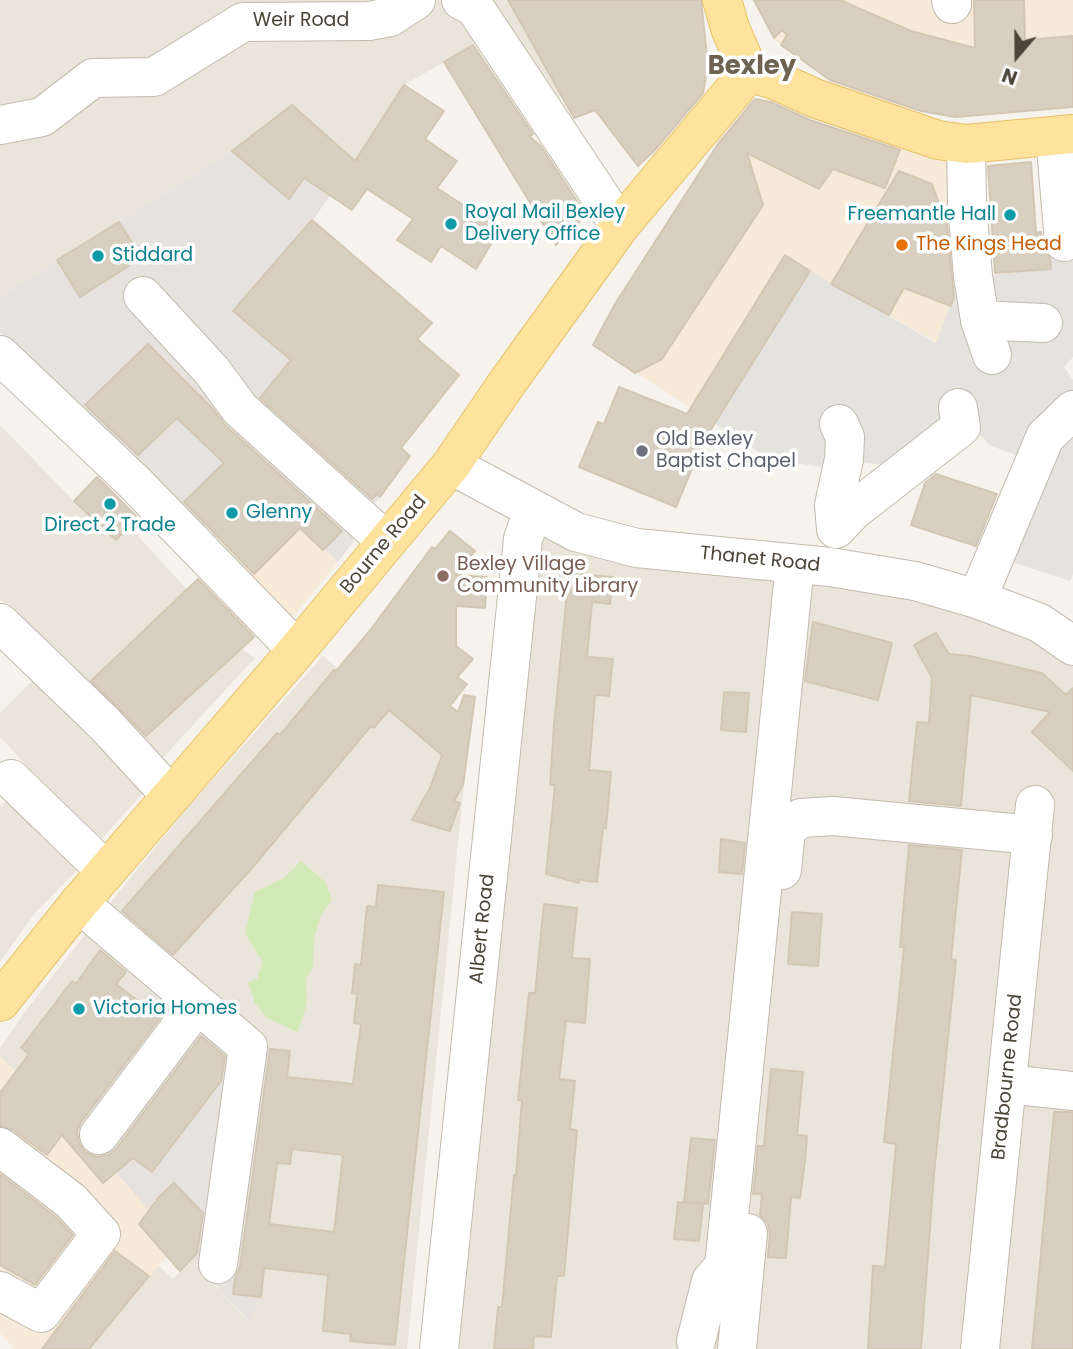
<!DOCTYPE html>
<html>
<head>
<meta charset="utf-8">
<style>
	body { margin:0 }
	#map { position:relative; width:1073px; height:1349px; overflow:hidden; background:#f6f3ec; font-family:Poppins,sans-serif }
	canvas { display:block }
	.north { position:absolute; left:982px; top:21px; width:70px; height:70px; -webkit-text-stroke:5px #fff; paint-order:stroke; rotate:200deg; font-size:19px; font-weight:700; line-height:28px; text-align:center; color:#4b4439 }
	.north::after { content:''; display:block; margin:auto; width:24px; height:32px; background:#4b4439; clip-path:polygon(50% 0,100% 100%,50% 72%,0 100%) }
</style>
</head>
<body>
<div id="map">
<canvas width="1073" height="1349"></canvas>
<div class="north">N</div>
</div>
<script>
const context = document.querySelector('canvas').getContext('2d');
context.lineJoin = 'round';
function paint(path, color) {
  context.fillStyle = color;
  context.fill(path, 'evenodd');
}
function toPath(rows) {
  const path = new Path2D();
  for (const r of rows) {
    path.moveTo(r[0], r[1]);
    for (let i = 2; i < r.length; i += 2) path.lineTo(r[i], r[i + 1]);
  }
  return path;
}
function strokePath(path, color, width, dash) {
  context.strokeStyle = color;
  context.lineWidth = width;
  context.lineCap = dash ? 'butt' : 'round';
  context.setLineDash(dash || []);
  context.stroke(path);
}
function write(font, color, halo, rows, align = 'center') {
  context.font = font + ' Poppins,sans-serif';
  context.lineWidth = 7;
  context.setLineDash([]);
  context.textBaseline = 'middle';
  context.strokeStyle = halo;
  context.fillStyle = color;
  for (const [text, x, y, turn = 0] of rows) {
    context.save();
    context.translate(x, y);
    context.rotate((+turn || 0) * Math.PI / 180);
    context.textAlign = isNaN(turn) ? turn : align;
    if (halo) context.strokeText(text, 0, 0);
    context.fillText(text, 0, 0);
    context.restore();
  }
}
const residential = toPath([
	[0,0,508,0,561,96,543,110,476,44,404,85,353,163,232,151,0,297],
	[0,425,74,501,116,539,129,526,241,649,255,658,160,761,0,599],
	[533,510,830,567,1073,646,1073,1349,427,1349],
	[323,656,465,774,407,1349,89,1349,158,1265,173,1279,191,1259,247,1320,261,1297,263,1048,105,909,189,806],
	[38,675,141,781,142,794,98,843,0,737,0,713],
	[7,799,82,865,35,913,0,962,0,807],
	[91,927,158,982,59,1111,0,1057,0,1048,27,1009]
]);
const commercial = toPath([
	[754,0,1073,0,1073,107,964,116,941,114,911,105,908,114,839,87,773,39,777,33,763,18],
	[754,99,812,115,811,119,844,137,847,129,925,157,953,160,960,279,937,343,889,315,714,423,593,345,615,304,718,144,716,142,742,106],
	[257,486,338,562,293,617,211,538,214,533,184,502],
	[0,1057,79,1130,178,1243,89,1349,15,1349,0,1333]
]);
const industrial = toPath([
	[232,151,353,163,313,220,432,323,397,362,333,391,410,456,396,475,351,472,380,497,352,533,357,537,338,562,257,486,194,533,0,332,0,297],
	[158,982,263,1048,290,1051,261,1297,248,1320,191,1259,89,1141,59,1111]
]);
const green = toPath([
	[301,861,325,882,332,900,321,914,314,939,313,966,306,978,307,1003,298,1032,267,1018,255,1003,248,982,257,979,263,962,245,934,255,892,284,878]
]);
const parking = toPath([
	[1042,161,1073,168,1073,357,1064,367,1073,380,1073,574,1070,581,1003,559,1043,465,989,445,979,433,909,469,844,459,820,467,768,458,714,423,810,271,936,343,960,279,1051,268]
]);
const building = toPath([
	[508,0,701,0,708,66,703,93,655,150,638,166,595,110,574,118,508,0],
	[754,0,840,0,911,31,975,48,974,0,1024,0,1025,40,1073,36,1073,107,955,117,921,111,830,80,781,45,787,35,782,30,774,38,754,0],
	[473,45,533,134,529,136,541,146,586,215,556,245,444,62,473,45],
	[404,85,444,111,425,139,457,161,437,188,500,229,476,269,441,246,431,262,397,240,413,219,367,189,352,210,304,178,289,199,232,151,292,105,355,161,404,85],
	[755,99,771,102,810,120,900,150,885,188,833,169,819,189,747,153,763,205,662,359,635,373,593,345,615,304,718,144,755,99],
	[1031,162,1036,233,1041,232,1042,245,1046,254,1050,258,1051,269,995,273,988,166,1031,162],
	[899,171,932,184,939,203,945,205,954,297,951,306,904,288,889,315,831,284,899,171],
	[312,220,432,323,417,339,459,375,401,448,410,456,380,497,377,494,372,499,260,398,291,360,233,311,312,220],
	[119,222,138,252,125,260,129,266,80,297,57,260,119,222],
	[785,255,810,271,703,442,676,507,579,467,598,422,604,424,619,387,687,414,785,255],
	[148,344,213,409,225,425,342,531,323,550,300,528,254,574,184,502,224,463,177,418,138,455,85,405,148,344],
	[936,474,997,494,976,546,911,525,925,483,936,474],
	[97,477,137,517,116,540,74,501,97,477],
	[450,531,475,551,456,575,487,577,485,608,456,606,456,646,473,659,457,677,467,684,450,706,458,712,464,695,475,697,463,785,454,801,460,803,450,831,412,820,430,788,442,755,389,710,374,728,371,726,252,868,173,955,122,911,277,733,280,735,334,670,336,671,368,633,432,547,435,549,450,531],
	[569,573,613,577,610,604,592,602,587,657,613,659,609,696,595,695,589,770,611,772,606,828,603,828,597,882,579,880,579,883,546,874,555,785,550,785,554,725,569,573],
	[198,579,254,637,146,736,91,681,198,579],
	[813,622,892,643,878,700,805,681,813,622],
	[936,633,949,654,970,656,1042,673,1066,695,1073,688,1073,771,1032,732,1050,712,971,695,961,806,909,801,917,722,929,723,932,678,914,645,936,633],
	[724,692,749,693,746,732,721,730,724,692],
	[721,839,745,843,742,874,719,872,721,839],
	[909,845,962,850,951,959,956,960,934,1174,921,1349,868,1349,873,1266,885,1267,896,1144,884,1142,904,947,900,947,909,845],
	[378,885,444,892,395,1345,350,1341,351,1334,323,1331,328,1275,264,1268,261,1297,233,1294,235,1278,240,1267,270,1049,290,1051,287,1077,353,1084,361,1024,354,1023,357,994,352,993,355,964,361,965,367,906,376,907,378,885],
	[292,1149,343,1155,334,1232,269,1224,277,1163,290,1164,292,1149],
	[544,904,577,908,572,958,590,959,585,1023,566,1021,559,1079,575,1081,570,1129,577,1130,564,1276,557,1276,551,1337,534,1336,533,1349,494,1349,498,1307,502,1307,514,1175,516,1175,522,1101,518,1100,529,993,535,993,544,904],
	[792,912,822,914,818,966,788,964,792,912],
	[100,950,126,972,116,984,160,1018,81,1122,77,1132,79,1143,85,1152,97,1157,108,1155,116,1149,201,1036,225,1056,221,1081,152,1172,133,1158,103,1183,62,1135,47,1155,13,1130,0,1126,0,1093,29,1054,21,1048,72,981,76,984,100,950],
	[771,1069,803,1072,797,1135,807,1136,805,1161,800,1198,791,1197,786,1258,768,1257,770,1234,768,1223,760,1215,762,1194,753,1194,758,1146,764,1146,771,1069],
	[1054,1112,1073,1112,1073,1349,1032,1349,1054,1112],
	[691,1138,715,1140,708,1204,684,1202,691,1138],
	[0,1174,56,1217,73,1235,35,1285,0,1265,0,1174],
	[174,1183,203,1213,197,1253,180,1271,139,1224,159,1197,174,1183],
	[678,1202,703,1204,699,1241,674,1239,678,1202],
	[115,1251,149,1276,89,1349,42,1349,115,1251]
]);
const minor = toPath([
	[461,0,475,8,620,226],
	[951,0,952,4],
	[0,125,42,117,93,78,154,77,243,22,369,21,390,17,416,0],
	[1055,136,1064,242],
	[966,144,967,204,973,276,980,320,1043,323],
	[143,296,212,371,240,409,386,541],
	[980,320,992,355],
	[0,355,135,483,297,650],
	[839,424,845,437,844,459,834,505,836,529,853,511,961,427,958,408],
	[451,465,576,532,637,548,830,567,915,581,977,599,1040,623,1073,646],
	[977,599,1045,437,1073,410],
	[0,623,105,724,171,796],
	[11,779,106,871],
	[782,870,786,830,801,818,833,816,1033,835],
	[79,903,248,1047,218,1264],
	[1007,1084,1073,1091],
	[99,1135,197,1005],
	[0,1147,71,1201,101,1234,41,1313,0,1291],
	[696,1341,711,1281,724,1266,795,564],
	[439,1349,523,539,533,510],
	[737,1349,748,1233],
	[980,1349,1035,805]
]);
const major = toPath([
	[722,0,730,28,749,72],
	[749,72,777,81,817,99,938,140,966,144,1073,134],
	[0,1002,79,903,297,650,451,465,507,383,620,226,749,72]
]);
const markers = [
	[1010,215,7,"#0f9aa8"],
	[451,224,7,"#0f9aa8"],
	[902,245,7,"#e8710a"],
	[98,256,7,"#0f9aa8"],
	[642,451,7,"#6b7280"],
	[110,504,7,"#0f9aa8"],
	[232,513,7,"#0f9aa8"],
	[443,576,7,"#8d6e63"],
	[79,1009,7,"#0f9aa8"]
];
const streetNames = [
	["Weir Road",301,21],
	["Bourne Road",384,545,-50],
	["Thanet Road",760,560,6],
	["Albert Road",483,929,-84],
	["Bradbourne Road",1008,1077,-84]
];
const cultureNames = [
	["Royal Mail Bexley",465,213],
	["Delivery Office",465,235],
	["Freemantle Hall",996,215,"right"],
	["Stiddard",112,256],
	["Glenny",246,513],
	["Direct 2 Trade",110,526,"center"],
	["Victoria Homes",93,1009]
];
const foodNames = [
	["The Kings Head",916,245]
];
const worshipNames = [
	["Old Bexley",656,440],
	["Baptist Chapel",656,462]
];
const educationNames = [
	["Bexley Village",457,565],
	["Community Library",457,587]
];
const districtNames = [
	["Bexley",752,67]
];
paint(residential, '#eae5da');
paint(commercial, '#f7ead8');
paint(industrial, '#e6e2dd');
paint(green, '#d2eab5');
paint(parking, '#e5e3e0');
paint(building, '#d8cfc1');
strokePath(building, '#d3c7b4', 2);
strokePath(minor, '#c2bbae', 40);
strokePath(major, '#e6c16a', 40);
strokePath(minor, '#fff', 38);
strokePath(major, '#ffe39c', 38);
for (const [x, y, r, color] of markers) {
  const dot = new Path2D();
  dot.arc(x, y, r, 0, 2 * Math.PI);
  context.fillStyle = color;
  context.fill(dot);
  strokePath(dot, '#fff', 2.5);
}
write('19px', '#4b4439', '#fff', streetNames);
write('19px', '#0d838f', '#fff', cultureNames, 'left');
write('19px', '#c56008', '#fff', foodNames, 'left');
write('19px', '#5b616d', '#fff', worshipNames, 'left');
write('19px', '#785e54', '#fff', educationNames, 'left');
write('bold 26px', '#6e6250', '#fff', districtNames);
</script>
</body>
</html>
